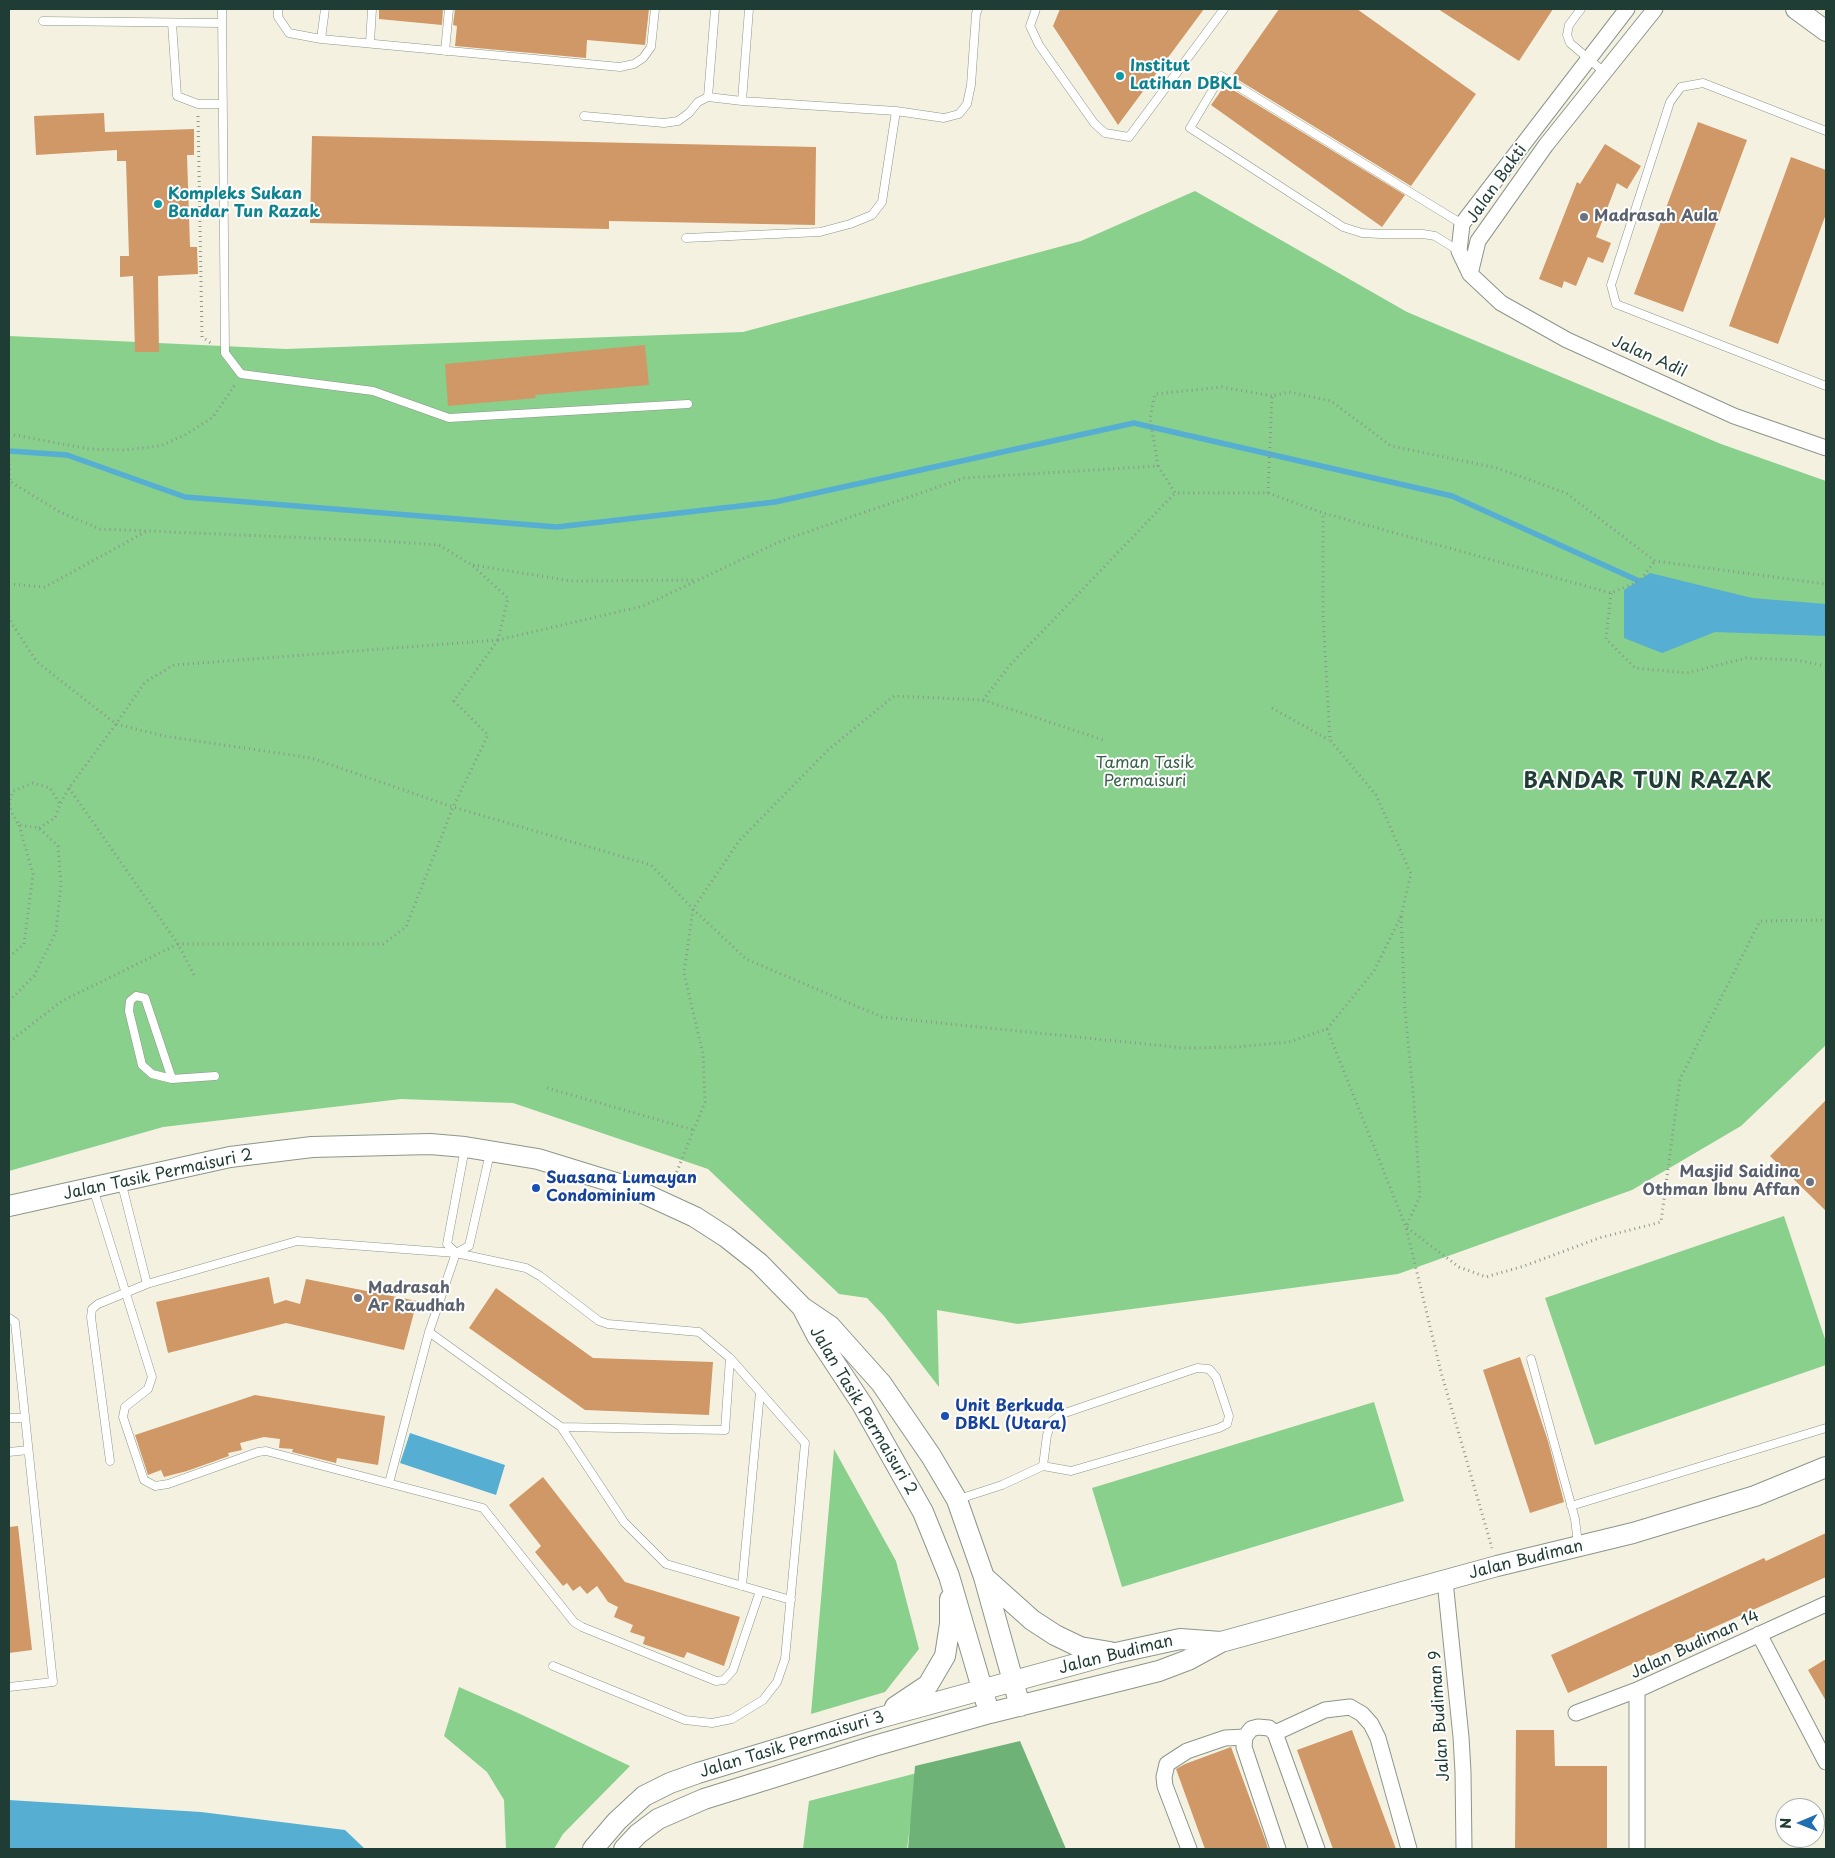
<!DOCTYPE html>
<html>
<head>
<meta charset="utf-8">
<style>
	body { margin:0 }
	#map { position:relative; width:1835px; height:1858px; overflow:hidden; background:#f5f1e1; font-family:"Playpen Sans",sans-serif }
	canvas { display:block }
	.frame { position:absolute; inset:0; border:10px solid #1f3d34; pointer-events:none }
	.north { position:absolute; left:1775px; top:1798px; width:50px; height:50px; box-sizing:border-box; background:#fff; border:1px solid #a5b1ae; border-radius:50%; rotate:269deg; font-size:14px; font-weight:700; line-height:20px; text-align:center; color:#1f3d34 }
	.north::after { content:''; display:block; margin:auto; width:18px; height:22px; background:#1f6fb2; clip-path:polygon(50% 0,100% 100%,50% 72%,0 100%) }
</style>
</head>
<body>
<div id="map">
<canvas width="1835" height="1858"></canvas>
<div class="frame"></div>
<div class="north">N</div>
</div>
<script>
const context = document.querySelector('canvas').getContext('2d');
context.lineJoin = 'round';
function paint(path, color) {
  context.fillStyle = color;
  context.fill(path, 'evenodd');
}
function toPath(rows) {
  const path = new Path2D();
  for (const r of rows) {
    path.moveTo(r[0], r[1]);
    for (let i = 2; i < r.length; i += 2) path.lineTo(r[i], r[i + 1]);
  }
  return path;
}
function strokePath(path, color, width, dash) {
  context.strokeStyle = color;
  context.lineWidth = width;
  context.lineCap = dash ? 'butt' : 'round';
  context.setLineDash(dash || []);
  context.stroke(path);
}
function write(font, color, halo, rows, align = 'center') {
  context.font = font + ' "Playpen Sans",sans-serif';
  context.lineWidth = 4;
  context.setLineDash([]);
  context.textBaseline = 'middle';
  context.strokeStyle = halo;
  context.fillStyle = color;
  for (const [text, x, y, turn = 0] of rows) {
    context.save();
    context.translate(x, y);
    context.rotate((+turn || 0) * Math.PI / 180);
    context.textAlign = isNaN(turn) ? turn : align;
    if (halo) context.strokeText(text, 0, 0);
    context.fillText(text, 0, 0);
    context.restore();
  }
}
const green = toPath([
	[1195,191,1407,312,1721,444,1826,481,1826,1045,1741,1126,1632,1190,1398,1274,1018,1324,937,1310,939,1387,884,1316,867,1298,839,1294,708,1169,513,1103,401,1099,163,1127,9,1171,9,336,286,349,743,332,1081,241],
	[1784,1216,1826,1342,1826,1365,1595,1445,1545,1298],
	[1374,1402,1404,1501,1122,1587,1092,1488],
	[834,1449,896,1561,919,1649,885,1692,811,1714],
	[459,1687,518,1713,630,1766,563,1834,554,1849,506,1849,504,1800,487,1772,444,1736],
	[917,1773,907,1849,803,1849,809,1801]
]);
const forest = toPath([
	[1020,1741,1066,1849,908,1849,915,1766]
]);
const water = toPath([
	[1650,573,1752,598,1826,604,1826,636,1715,632,1662,653,1624,638,1624,590],
	[410,1433,505,1465,496,1495,400,1463],
	[9,1800,201,1812,345,1830,365,1849,9,1849]
]);
const stream = toPath([
	[9,451,67,455,185,497,557,527,775,502,1134,423,1452,496,1639,581]
]);
const building = toPath([
	[379,9,443,9,442,25,379,19],
	[455,9,649,9,645,45,587,40,586,58,455,46,457,26,453,25],
	[1060,9,1204,9,1118,125,1053,26],
	[1279,9,1357,9,1476,94,1411,186,1232,76],
	[1438,9,1553,9,1519,61],
	[1225,85,1405,195,1382,227,1211,105],
	[104,113,105,132,194,129,194,155,187,155,190,247,197,247,198,274,158,276,159,352,135,352,133,276,120,277,120,256,129,256,126,161,117,161,117,150,36,155,34,116],
	[1698,122,1747,140,1683,312,1634,294],
	[312,136,816,147,815,225,609,221,609,229,310,223],
	[1605,144,1641,166,1627,189,1617,183,1596,237,1611,243,1603,263,1588,257,1576,286,1564,281,1562,288,1539,279,1577,182,1580,184],
	[1791,157,1826,170,1826,214,1778,344,1729,326],
	[645,345,649,385,535,395,536,398,448,406,445,364],
	[1826,1100,1826,1211,1770,1156],
	[269,1277,274,1304,286,1300,300,1304,306,1279,417,1301,404,1350,286,1323,168,1353,156,1302],
	[496,1288,593,1358,713,1362,709,1415,585,1410,469,1328],
	[1520,1357,1548,1441,1564,1502,1530,1513,1483,1370],
	[255,1395,385,1416,378,1465,337,1458,336,1463,292,1452,293,1449,279,1448,280,1439,264,1437,240,1443,242,1450,228,1453,229,1456,187,1471,164,1477,161,1470,148,1475,135,1435],
	[543,1477,625,1582,740,1617,724,1666,687,1652,684,1658,643,1644,645,1637,630,1632,633,1625,614,1617,618,1607,608,1602,597,1586,587,1594,580,1586,573,1591,567,1583,563,1586,535,1552,541,1546,509,1505],
	[18,1526,32,1650,9,1653,9,1527],
	[1826,1533,1826,1577,1568,1693,1551,1655,1764,1558,1766,1561],
	[1826,1659,1826,1701,1808,1670],
	[1352,1730,1396,1849,1333,1849,1297,1750],
	[1516,1730,1554,1730,1555,1766,1607,1766,1607,1849,1515,1849],
	[1231,1747,1266,1842,1268,1849,1205,1849,1176,1769,1185,1764]
]);
const path = toPath([
	[198,116,202,337,212,344],
	[9,434,89,449,124,450,160,446,185,435,213,417,236,383],
	[9,459,10,482],
	[1158,466,1150,418,1155,394,1222,387,1272,396],
	[9,486,11,482,60,512,100,529,382,541,439,545,472,565,508,598,498,640,643,606,781,541,964,478,1158,466,1175,493,1268,493,1323,513,1611,593,1639,581,1655,561],
	[1268,493,1272,396,1289,392,1331,401,1391,446,1497,468,1566,493,1655,561,1826,584],
	[473,565,571,581,695,580],
	[9,584,45,587,147,531],
	[1611,593,1606,639,1635,668,1687,673,1746,658,1797,660,1826,666],
	[9,616,12,624,37,662,116,724,69,788,60,804,55,818,39,828],
	[498,640,174,665,145,682,116,724,164,736,311,758,453,807,651,865,693,909,746,959,882,1017,1184,1048,1236,1047,1289,1042,1327,1029,1374,971,1401,916,1411,874,1376,795,1330,740,1323,615,1323,513],
	[983,700,1103,740],
	[1272,708,1329,740],
	[69,788,178,944,383,944,406,927,453,807,488,735,454,701,498,640],
	[1401,917,1405,1010,1414,1103,1420,1196,1406,1227,1459,1267,1486,1277,1524,1266,1599,1238,1661,1222,1680,1079,1760,921,1826,920],
	[9,957,24,944,33,874,19,825],
	[9,1001,34,976,56,932,61,885,58,846,39,828,19,825,11,811,9,802,13,791,33,783,50,788,60,804],
	[1327,1029,1406,1227,1441,1372,1492,1548],
	[9,1042,62,1001,178,944,195,977],
	[547,1088,694,1130],
	[671,1186,705,1102,703,1054,684,973,693,909,739,841,828,750,894,696,983,700,1010,665,1175,493]
]);
const service = toPath([
	[222,9,225,353,241,374,373,391,449,418,688,404],
	[278,9,278,17,289,33,321,39,620,67,634,64,643,58,651,47,655,9],
	[715,9,708,97,742,101,896,111],
	[1036,9,1030,26,1039,45,1094,123,1105,133,1129,137,1224,9],
	[1581,9,1569,25,1567,35,1570,43,1604,72],
	[43,21,222,23],
	[172,23,177,96,198,104,223,104],
	[321,39,325,9],
	[370,43,372,9],
	[445,51,449,9],
	[742,101,749,9],
	[584,116,664,123,678,121,689,113,698,102,708,97],
	[1826,131,1703,83,1681,87,1670,102,1611,285,1616,304,1826,386],
	[686,238,820,232,850,224,872,215,882,202,896,111,944,118,959,114,967,104,971,85,976,14,978,9],
	[1459,251,1435,236,1423,234,1380,234,1362,233,1343,227,1190,128,1221,76,1462,224],
	[172,1079,145,998,136,996,130,1001,129,1011,142,1065,152,1074,172,1079,215,1076],
	[121,1181,147,1284],
	[93,1188,152,1377,148,1389,125,1407,123,1417,144,1480,155,1486,168,1484,258,1452,266,1451,483,1508,574,1622,582,1627,716,1681,724,1680,733,1670,760,1591],
	[456,1253,447,1244,465,1148],
	[9,1318,15,1322,53,1682,9,1687],
	[429,1332,561,1427,725,1430,730,1358],
	[1531,1359,1575,1519,1578,1544],
	[9,1418,25,1418],
	[561,1427,624,1522,666,1564,791,1600],
	[9,1452,28,1450],
	[110,1461,91,1317,92,1309,98,1304,147,1284,297,1241,456,1253,526,1268,540,1276,599,1321,608,1324,699,1332,730,1358,805,1443,785,1659,777,1682,763,1700,732,1719,712,1723,685,1720,553,1666],
	[389,1483,429,1332,456,1253,469,1246,490,1153],
	[959,1499,1002,1485,1043,1466,1071,1471,1219,1428,1227,1424,1229,1416,1216,1377,1209,1369,1197,1368,1062,1414,1052,1421,1047,1435,1043,1466],
	[1571,1506,1826,1428],
	[742,1586,760,1392]
]);
const minor = toPath([
	[1627,9,1462,224,1459,251,1470,274,1501,303,1567,340,1734,416,1826,448],
	[1470,274,1478,241,1546,145,1655,9],
	[1445,1581,1461,1737,1463,1772,1464,1849],
	[1759,1634,1826,1762],
	[1576,1713,1637,1690,1826,1604],
	[1275,1733,1325,1710,1350,1707,1362,1714,1371,1724,1378,1738,1409,1849],
	[1189,1849,1165,1786,1164,1777,1167,1764,1187,1751,1225,1738,1245,1737],
	[1278,1849,1244,1747,1245,1737,1251,1729,1258,1727,1269,1728,1275,1733,1317,1849],
	[1637,1849,1637,1690]
]);
const tertiary = toPath([
	[1796,9,1826,31],
	[9,1206,230,1157,312,1147,430,1144,465,1147,538,1159,632,1188,695,1217,726,1237,759,1263,802,1307,830,1326,881,1383,931,1456,957,1500,984,1577,1020,1706],
	[803,1309,817,1336,862,1404,923,1512,949,1576,986,1702],
	[984,1577,1032,1620,1055,1635,1080,1647,1110,1652],
	[895,1707,928,1685,945,1656,950,1624,950,1599],
	[593,1849,617,1821,644,1796,670,1783,698,1773,879,1718,1116,1653,1180,1639,1221,1642],
	[624,1849,638,1834,658,1819,704,1799,874,1746,990,1713,1159,1671,1188,1660,1221,1642,1497,1566,1633,1533,1755,1496,1826,1467]
]);
const markers = [
	[1120,76,5,"#0f9aa8"],
	[158,204,5,"#0f9aa8"],
	[1584,217,5,"#6b7280"],
	[1810,1182,5,"#6b7280"],
	[536,1188,5,"#1a4fb4"],
	[358,1298,5,"#6b7280"],
	[945,1416,5,"#1a4fb4"]
];
const cultureNames = [
	["Institut",1130,67],
	["Latihan DBKL",1130,85],
	["Kompleks Sukan",168,195],
	["Bandar Tun Razak",168,213]
];
const streetNames = [
	["Jalan Bakti",1497,184,-55],
	["Jalan Adil",1649,357,24],
	["Jalan Tasik Permaisuri 2",158,1175,-12],
	["Jalan Tasik Permaisuri 2",863,1411,59],
	["Jalan Budiman",1526,1560,-14],
	["Jalan Budiman 14",1695,1645,-25],
	["Jalan Budiman",1116,1655,-14],
	["Jalan Budiman 9",1440,1716,-94],
	["Jalan Tasik Permaisuri 3",792,1745,-17]
];
const worshipNames = [
	["Madrasah Aula",1594,217],
	["Masjid Saidina",1800,1173,"right"],
	["Othman Ibnu Affan",1800,1191,"right"],
	["Madrasah",368,1289],
	["Ar Raudhah",368,1307]
];
const parkNames = [
	["Taman Tasik",1145,764],
	["Permaisuri",1145,782]
];
const transitNames = [
	["Suasana Lumayan",546,1179],
	["Condominium",546,1197],
	["Unit Berkuda",955,1407],
	["DBKL (Utara)",955,1425]
];
const districtNames = [
	["BANDAR TUN RAZAK",1648,782]
];
paint(green, '#88d08c');
paint(forest, '#6eb278');
paint(water, '#56aed3');
strokePath(stream, '#56aed3', 5.5);
paint(building, '#cf9866');
strokePath(service, '#8a978a', 9);
strokePath(minor, '#8a978a', 17);
strokePath(tertiary, '#8a978a', 22);
strokePath(path, '#8a978a', 3, [1, 4]);
strokePath(service, '#fff', 8);
strokePath(minor, '#fff', 15);
strokePath(tertiary, '#fff', 20);
for (const [x, y, r, color] of markers) {
  const dot = new Path2D();
  dot.arc(x, y, r, 0, 2 * Math.PI);
  context.fillStyle = color;
  context.fill(dot);
  strokePath(dot, '#fff', 2);
}
write('bold 16px', '#0d838f', '#fff', cultureNames, 'left');
write('16px', '#1f3d34', '#fff', streetNames);
write('bold 16px', '#5b616d', '#fff', worshipNames, 'left');
write('16px', '#39624a', '#fff', parkNames);
write('bold 16px', '#164399', '#fff', transitNames, 'left');
context.letterSpacing = '1px';
write('bold 21px', '#1f3d34', '#fff', districtNames);
context.letterSpacing = '0px';
</script>
</body>
</html>
